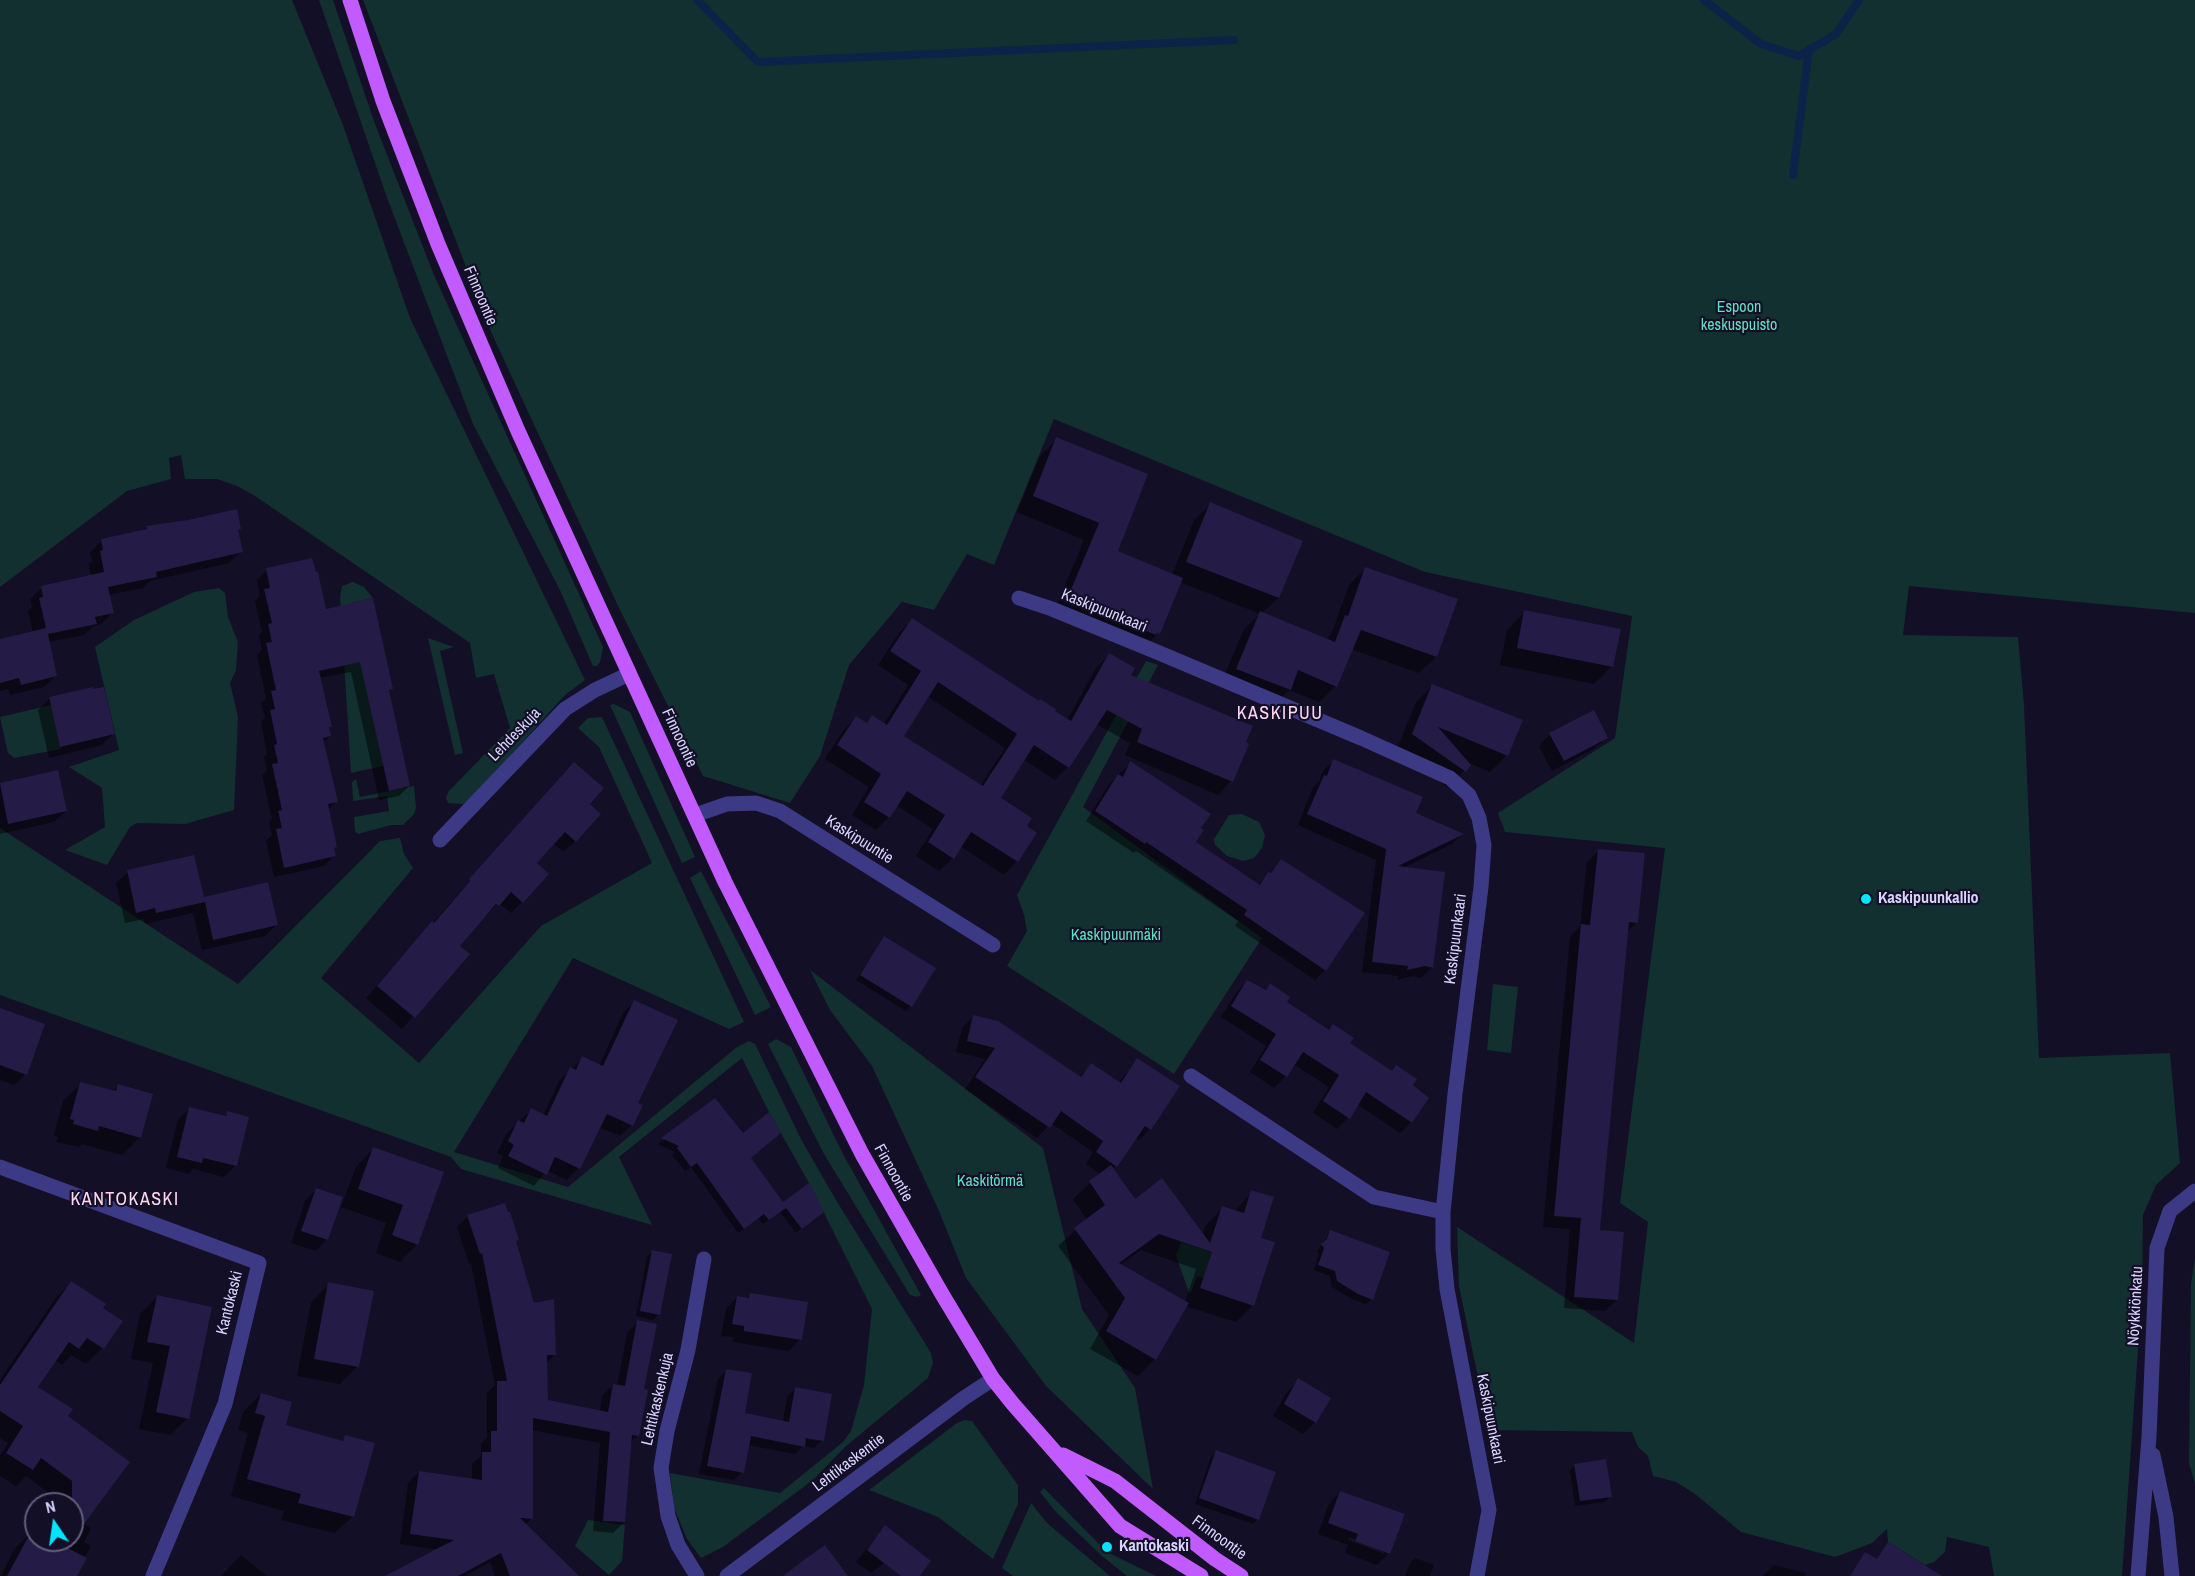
<!DOCTYPE html>
<html>
<head>
<meta charset="utf-8">
<style>
	body { margin:0 }
	#map { position:relative; width:2195px; height:1576px; overflow:hidden; background:#130f26; font-family:"Archivo Narrow",sans-serif }
	canvas { display:block }
	.north { position:absolute; left:24px; top:1492px; width:60px; height:60px; box-sizing:border-box; background:#130f26; border:2px solid #625e7d; border-radius:50%; rotate:347deg; font-size:16px; font-weight:700; line-height:24px; text-align:center; color:#d9d4ff }
	.north::after { content:''; display:block; margin:auto; width:21px; height:27px; background:#00e5ff; clip-path:polygon(50% 0,100% 100%,50% 72%,0 100%) }
</style>
</head>
<body>
<div id="map">
<canvas width="2195" height="1576"></canvas>
<div class="north">N</div>
</div>
<script>
const context = document.querySelector('canvas').getContext('2d');
context.lineJoin = 'round';
function paint(path, color) {
  context.fillStyle = color;
  context.fill(path, 'evenodd');
}
function toPath(rows) {
  const path = new Path2D();
  for (const r of rows) {
    path.moveTo(r[0], r[1]);
    for (let i = 2; i < r.length; i += 2) path.lineTo(r[i], r[i + 1]);
  }
  return path;
}
function strokePath(path, color, width, dash) {
  context.strokeStyle = color;
  context.lineWidth = width;
  context.lineCap = dash ? 'butt' : 'round';
  context.setLineDash(dash || []);
  context.stroke(path);
}
function write(font, color, halo, rows, align = 'center') {
  context.font = font + ' "Archivo Narrow",sans-serif';
  context.lineWidth = 4.5;
  context.setLineDash([]);
  context.textBaseline = 'middle';
  context.strokeStyle = halo;
  context.fillStyle = color;
  for (const [text, x, y, turn = 0] of rows) {
    context.save();
    context.translate(x, y);
    context.rotate((+turn || 0) * Math.PI / 180);
    context.textAlign = isNaN(turn) ? turn : align;
    if (halo) context.strokeText(text, 0, 0);
    context.fillText(text, 0, 0);
    context.restore();
  }
}
const green = toPath([
	[0,0,292,0,343,125,410,318,585,680,565,695,469,801,463,804,448,803,446,798,448,792,510,728,494,674,476,678,470,643,255,496,237,486,217,479,185,479,181,455,169,458,171,479,127,491,0,587],
	[319,0,333,0,375,124,434,275,603,647,600,662,597,666,593,666,560,590,473,424,386,195],
	[363,0,2195,0,2195,613,1909,586,1903,635,2018,637,2024,705,2039,1058,2170,1053,2180,1163,2156,1185,2143,1215,2142,1294,2122,1576,1994,1576,1989,1547,1947,1537,1945,1552,1934,1562,1925,1565,1888,1542,1887,1529,1872,1543,1835,1557,1741,1532,1695,1494,1676,1482,1653,1476,1648,1456,1638,1447,1632,1432,1489,1430,1459,1286,1457,1227,1634,1343,1648,1222,1620,1203,1665,848,1505,832,1498,813,1615,738,1632,616,1425,572,1054,419,994,565,967,554,934,610,902,602,849,665,820,756,790,803,703,776,619,608,492,334],
	[353,582,364,587,373,598,352,603,383,766,351,773,340,597,342,586],
	[219,588,225,593,228,617,238,642,236,670,230,683,238,717,234,810,185,824,137,823,130,827,107,865,65,850,105,827,102,788,69,767,119,750,95,647,134,620,194,592],
	[428,638,454,647,440,651,463,753,455,755],
	[1146,661,1158,665,1083,807,1262,938,1174,1074,1007,966,1027,931,1024,915,1017,895],
	[614,704,630,712,695,857,682,863,610,705],
	[51,705,61,749,14,758,8,753,0,717],
	[602,717,744,1022,729,1029,573,958,454,1152,568,1187,737,1047,749,1041,755,1044,802,1141,836,1200,931,1353,933,1363,928,1378,845,1447,813,1480,723,1547,701,1558,687,1539,674,1508,670,1473,780,1493,843,1442,851,1431,864,1385,872,1309,809,1183,769,1112,742,1058,619,1157,652,1225,461,1169,451,1157,0,995,0,828,238,984,380,841,400,838,404,854,413,868,321,978,419,1063,541,926,652,863,599,747,578,728,588,718],
	[356,779,360,797,414,786,416,808,414,814,403,825,391,825,358,834,355,831,354,817,389,811,387,796,353,801,352,782],
	[1242,814,1259,822,1265,835,1262,848,1254,858,1243,861,1227,856,1215,845,1214,839,1229,815],
	[701,871,771,1007,755,1015,690,878],
	[810,970,1043,1148,1082,1309,1135,1388,1153,1489,1046,1386,966,1278,939,1211,872,1066,830,1010],
	[1493,984,1518,987,1511,1053,1487,1050],
	[776,1039,791,1047,842,1152,921,1295,917,1297,910,1295,824,1154,768,1044],
	[1181,1242,1212,1252,1204,1278,1197,1276,1190,1295,1176,1256],
	[2195,1258,2195,1484,2189,1463,2191,1284],
	[965,1420,972,1421,1018,1485,1018,1504,993,1559,938,1517,869,1490,957,1423],
	[1044,1488,1098,1543,1113,1555,1156,1576,1127,1576,1103,1557,1056,1512,1040,1492],
	[1031,1503,1047,1523,1110,1576,1013,1576,1002,1568],
	[588,1520,625,1525,622,1561,609,1575,575,1546]
]);
const shadow = toPath([
	[1057,439,1116,552,1172,575,1194,520,1211,504,1301,541,1278,598,1262,613,1327,640,1333,630,1349,585,1366,568,1456,600,1436,657,1419,673,1351,649,1336,686,1319,702,1289,690,1273,706,1220,686,1244,629,1260,614,1180,582,1158,633,1142,650,1052,616,1084,540,1017,512,1040,456],
	[147,527,240,529,237,532,241,551,229,563,150,581,143,588,108,595,112,613,101,624,93,626,84,635,48,642,56,676,44,687,10,695,8,689,0,691,0,640,33,633,28,611,32,607,30,599,42,588,91,576,89,564,92,561,90,552,102,541,142,532],
	[267,570,325,611,392,688,388,692,409,786,399,796,379,800,351,672,319,678,330,726,328,728,330,736,323,742,337,801,328,810,335,847,333,849,334,856,324,866,274,877,266,841,272,835,269,822,272,819,262,775,267,770,264,757,267,754,261,722,265,717,261,703,266,698,257,655,262,650,259,635,262,632,255,601,260,596,257,580],
	[1525,612,1612,666,1594,684,1500,665,1507,630],
	[912,620,1067,720,1096,668,1109,655,1129,676,1247,744,1231,781,1218,795,1125,755,1130,743,1096,724,1068,767,1055,780,1023,759,999,798,1025,827,1017,861,1004,875,960,846,953,858,939,871,916,856,933,829,896,805,889,817,876,830,852,815,869,787,825,759,843,731,856,718,865,724,872,717,884,724,908,685,878,665,899,633],
	[927,696,1005,748,980,786,902,736],
	[1433,685,1507,755,1490,772,1471,764,1448,787,1396,751,1416,702],
	[50,698,113,734,102,745,49,758,38,710],
	[1550,734,1606,738,1594,749,1552,771,1539,746],
	[1334,760,1414,814,1462,834,1452,844,1403,868,1432,967,1421,978,1413,976,1397,980,1398,976,1362,972,1376,860,1298,825,1313,787,1319,782,1323,771],
	[1130,763,1199,829,1194,843,1258,885,1281,861,1325,970,1315,980,1235,926,1238,921,1136,851,1134,853,1086,821,1108,786],
	[57,772,66,811,54,822,0,834,0,785],
	[563,776,587,804,575,841,563,852,553,843,535,863,522,902,511,913,499,903,486,916,485,915,458,946,468,954,402,1029,366,998],
	[1598,851,1637,922,1627,932,1598,1232,1617,1300,1605,1311,1564,1308,1570,1229,1543,1227,1570,937,1580,926,1587,862],
	[128,872,203,899,276,925,265,936,202,950,193,913,145,924,144,919,125,923,116,883],
	[884,938,911,1006,906,1011,856,980],
	[1247,982,1264,991,1270,985,1285,1003,1327,1031,1333,1026,1348,1044,1391,1072,1396,1067,1411,1085,1411,1122,1400,1133,1357,1104,1348,1118,1337,1129,1313,1113,1329,1087,1293,1064,1285,1077,1274,1088,1250,1072,1266,1046,1221,1017,1236,993],
	[634,1002,632,1125,620,1136,599,1127,579,1168,567,1180,547,1170,534,1186,498,1168,503,1156,497,1153,507,1133,531,1110,543,1116,559,1081,583,1058,599,1066,623,1013],
	[0,1010,26,1074,14,1085,0,1080],
	[973,1017,1079,1077,1091,1065,1118,1083,1138,1060,1178,1087,1150,1129,1139,1140,1135,1138,1112,1170,1135,1201,1202,1235,1206,1225,1223,1208,1234,1212,1252,1192,1259,1239,1253,1305,1236,1322,1185,1306,1155,1359,1138,1376,1090,1349,1109,1315,1058,1246,1087,1220,1073,1199,1100,1174,1086,1164,1093,1152,1051,1123,1037,1138,965,1089,985,1059,956,1052,962,1028],
	[1141,1250,1196,1269,1185,1302,1120,1265],
	[81,1084,112,1092,118,1086,140,1137,122,1155,82,1144,79,1147,56,1142,58,1137,54,1136,63,1101],
	[715,1100,749,1159,782,1204,816,1217,796,1233,780,1212,763,1224,758,1218,738,1233,691,1167,685,1171,672,1155,675,1152,658,1144],
	[189,1109,223,1117,227,1113,236,1165,224,1177,193,1169,189,1174,166,1168,178,1120],
	[373,1149,442,1173,417,1244,400,1262,376,1253,386,1223,341,1207,356,1167],
	[316,1190,327,1239,316,1251,291,1243,305,1201],
	[468,1216,517,1240,515,1242,533,1305,555,1355,546,1363,546,1402,600,1412,602,1396,613,1385,617,1386,627,1333,638,1322,643,1390,638,1435,630,1443,624,1522,613,1533,593,1531,600,1443,531,1430,531,1519,525,1525,576,1576,495,1576,490,1562,465,1576,390,1576,439,1550,400,1544,408,1483,419,1472,472,1480,472,1464,481,1456,481,1444,487,1437,487,1393,495,1385,471,1263,469,1264,457,1227],
	[1331,1232,1372,1299,1366,1304,1352,1299,1332,1287,1330,1276,1314,1270,1319,1254,1317,1251],
	[652,1252,659,1314,653,1320,636,1316,647,1257],
	[71,1283,101,1309,102,1348,86,1364,71,1355,62,1365,55,1360,36,1387,66,1417,82,1523,91,1528,84,1542,91,1546,75,1576,1,1576,15,1548,32,1532,36,1534,36,1540,72,1540,72,1504,64,1504,26,1476,16,1486,0,1476,0,1456,8,1443,0,1438,0,1380,55,1299],
	[329,1284,358,1366,340,1384,297,1376,311,1302],
	[750,1295,800,1339,789,1351,733,1342,734,1337,721,1336,726,1309,737,1297,746,1299],
	[157,1297,211,1308,188,1418,170,1435,139,1429,153,1363,131,1359,140,1314],
	[727,1370,743,1414,783,1422,787,1397,795,1389,822,1440,814,1448,803,1446,795,1454,748,1445,742,1472,734,1480,699,1474,718,1379],
	[799,1435,818,1438,818,1441,799,1438],
	[1299,1380,1315,1422,1303,1434,1273,1416,1287,1392],
	[261,1394,284,1426,340,1442,346,1436,353,1516,335,1533,281,1520,284,1511,231,1496,248,1433,238,1430,243,1412],
	[1216,1452,1258,1519,1253,1524,1195,1504,1211,1457],
	[1575,1465,1610,1496,1605,1502,1575,1506,1570,1470],
	[1340,1492,1389,1553,1377,1565,1345,1553,1348,1545,1318,1534,1329,1504],
	[1349,1537,1384,1551,1384,1554,1348,1540],
	[885,1527,895,1555,871,1573,856,1562],
	[241,1555,267,1576,221,1576],
	[1415,1558,1434,1565,1430,1576,1405,1576,1410,1563],
	[1774,1565,1806,1573,1805,1576,1763,1576]
]);
const stream = toPath([
	[697,0,758,62,1234,40],
	[1704,0,1761,44,1799,56,1836,34,1859,0],
	[1793,175,1809,49]
]);
const building = toPath([
	[1056,437,1148,474,1118,551,1183,578,1160,634,1157,633,1156,635,1067,599,1099,523,1033,496],
	[1210,502,1303,541,1279,598,1186,562],
	[237,509,241,529,238,530,243,552,156,572,157,577,108,587,114,613,95,617,97,624,48,634,57,676,21,685,19,678,0,683,0,639,46,628,39,598,43,597,41,586,104,572,100,551,103,550,101,539,147,529,146,526,188,520],
	[312,558,316,572,318,572,326,609,373,598,393,689,389,690,410,786,389,791,360,662,319,671,332,727,329,727,331,736,323,738,338,802,328,804,337,847,334,848,336,856,284,868,276,829,282,828,278,811,282,810,272,764,278,763,274,745,277,744,270,710,275,709,271,691,276,690,266,643,272,642,268,624,272,623,264,589,270,588,266,568],
	[1365,567,1458,599,1437,657,1361,630,1337,687,1298,670,1291,690,1236,669,1260,611,1335,642,1345,615,1348,616],
	[1524,610,1621,629,1613,667,1517,648],
	[912,618,1039,701,1040,699,1056,709,1055,711,1071,721,1109,653,1135,668,1131,675,1253,726,1246,742,1249,744,1233,782,1137,742,1142,729,1107,710,1069,768,1034,745,1001,798,1032,818,1027,826,1037,833,1018,862,971,832,954,859,928,842,945,815,907,791,890,818,864,802,881,774,837,745,856,716,867,723,872,715,887,725,921,671,890,651],
	[938,682,1017,734,983,786,904,736],
	[1432,684,1523,720,1508,756,1438,727,1471,765,1466,772,1412,734],
	[93,687,93,689,104,687,115,734,60,747,49,697],
	[1594,710,1608,738,1564,761,1549,733],
	[1333,759,1423,797,1416,813,1464,834,1398,866,1445,872,1433,968,1425,966,1407,970,1408,966,1372,962,1386,849,1307,814,1324,775,1327,776],
	[1130,761,1211,814,1201,828,1204,830,1196,842,1260,885,1268,872,1271,873,1281,859,1365,913,1326,971,1244,915,1247,910,1146,842,1145,844,1095,811,1118,774,1123,777],
	[574,762,604,788,590,804,601,814,576,842,565,832,537,863,549,874,523,903,511,892,499,906,496,904,460,946,470,954,415,1018,377,986,432,921,434,923,470,881,469,879],
	[58,770,67,811,8,824,0,783],
	[1598,849,1645,853,1638,923,1629,922,1600,1230,1624,1232,1618,1300,1574,1297,1581,1218,1554,1216,1581,924,1590,925],
	[194,855,204,897,268,882,278,925,213,940,205,902,156,913,155,908,136,913,127,870],
	[884,936,936,968,912,1007,860,975],
	[1247,980,1266,990,1270,983,1290,997,1287,1002,1329,1030,1333,1024,1354,1038,1350,1043,1392,1071,1396,1065,1417,1079,1413,1085,1429,1098,1412,1123,1366,1092,1350,1119,1323,1101,1339,1075,1303,1052,1287,1077,1260,1060,1276,1034,1231,1006],
	[634,1000,678,1020,638,1103,643,1105,633,1126,607,1114,580,1169,555,1157,547,1175,508,1156,514,1145,508,1141,518,1120,524,1123,531,1108,547,1116,570,1067,576,1070,582,1056,603,1066],
	[0,1008,45,1024,27,1075,0,1065],
	[973,1015,998,1021,1081,1077,1091,1063,1121,1083,1137,1058,1180,1086,1151,1130,1145,1126,1117,1167,1096,1152,1103,1141,1061,1111,1050,1128,975,1077,995,1048,967,1041],
	[80,1082,116,1091,118,1084,153,1094,141,1138,99,1126,98,1131,73,1124,74,1120,70,1119],
	[715,1098,743,1133,769,1112,781,1133,751,1158,783,1202,809,1183,824,1212,802,1229,786,1208,769,1220,764,1214,744,1229,697,1163,691,1167,677,1148,679,1146,661,1138],
	[189,1107,226,1116,227,1111,249,1117,237,1166,203,1158,202,1163,177,1157],
	[373,1147,444,1172,418,1245,392,1235,403,1205,358,1189],
	[1111,1165,1135,1199,1162,1178,1210,1243,1222,1206,1244,1213,1251,1190,1274,1197,1261,1238,1275,1242,1254,1306,1200,1288,1212,1252,1159,1234,1119,1263,1189,1303,1156,1360,1106,1331,1125,1298,1074,1228,1105,1205,1089,1181],
	[316,1188,343,1197,328,1240,301,1231],
	[505,1203,508,1212,510,1212,519,1240,516,1241,534,1303,554,1299,556,1355,547,1355,548,1400,608,1412,613,1384,625,1386,637,1320,657,1324,644,1389,648,1390,639,1436,632,1435,625,1522,603,1521,610,1432,533,1418,533,1519,520,1518,579,1576,510,1576,501,1553,458,1576,385,1576,454,1540,410,1534,419,1471,482,1480,482,1452,491,1452,491,1431,497,1431,497,1381,507,1381,482,1253,480,1254,467,1215],
	[1330,1230,1390,1252,1373,1300,1358,1294,1337,1281,1335,1271,1318,1265,1324,1248,1321,1244,1327,1239],
	[652,1250,672,1254,660,1315,640,1311],
	[71,1281,106,1304,103,1308,123,1321,104,1349,87,1338,79,1349,69,1342,38,1387,73,1409,68,1416,130,1462,72,1540,72,1481,41,1458,33,1470,6,1453,23,1426,0,1411,0,1385],
	[328,1282,374,1291,359,1367,314,1359],
	[750,1293,808,1302,802,1340,744,1331,744,1326,732,1324,737,1296,749,1298],
	[157,1295,212,1307,189,1419,156,1412,170,1346,147,1342],
	[726,1369,752,1373,745,1413,789,1422,795,1387,832,1394,824,1441,806,1438,805,1447,751,1436,744,1473,707,1466],
	[1298,1378,1331,1398,1316,1423,1284,1404],
	[261,1393,292,1402,286,1425,343,1441,345,1435,375,1443,354,1517,298,1503,301,1494,247,1479,265,1416,255,1413],
	[1216,1450,1276,1472,1259,1520,1199,1498],
	[1606,1459,1612,1497,1580,1501,1574,1464],
	[1340,1491,1405,1514,1390,1554,1355,1541,1358,1534,1328,1523],
	[885,1525,931,1561,920,1576,901,1576,867,1550],
	[32,1530,36,1532,36,1540,52,1540,87,1558,77,1576,7,1576],
	[1888,1542,1942,1576,1850,1576,1865,1552,1877,1559],
	[825,1545,848,1576,783,1576,804,1560]
]);
const minor = toPath([
	[1019,598,1052,609,1157,652,1361,738,1450,778,1469,795,1479,818,1484,845,1481,887,1455,1094,1443,1212,1443,1249,1447,1289,1489,1510,1477,1576],
	[695,815,727,804,756,803,780,811,993,945],
	[440,840,565,709,595,690,629,674],
	[1191,1076,1374,1197,1443,1212],
	[0,1167,259,1263,225,1404,153,1576],
	[2153,1455,2166,1517,2172,1576],
	[697,1576,678,1545,668,1516,661,1468,667,1431,688,1350,704,1259],
	[727,1576,964,1398,993,1379],
	[2138,1576,2149,1437,2157,1248,2170,1211,2195,1191]
]);
const primary = toPath([
	[350,0,383,101,438,244,518,431,725,882,862,1154,942,1294,993,1379,1013,1404,1120,1526,1201,1576],
	[1063,1455,1115,1481,1215,1559,1241,1576]
]);
const markers = [
	[1866,899,6,"#00e5ff"],
	[1107,1547,6,"#00e5ff"]
];
const streetNames = [
	["Finnoontie",480,296,67],
	["Kaskipuunkaari",1104,611,22],
	["Lehdeskuja",515,735,-46],
	["Finnoontie",679,738,65],
	["Kaskipuuntie",859,840,32],
	["Kaskipuunkaari",1456,939,-83],
	["Finnoontie",893,1173,61],
	["Kantokaski",230,1303,-76],
	["Nöykkiönkatu",2136,1306,-87],
	["Lehtikaskenkuja",658,1399,-77],
	["Kaskipuunkaari",1490,1419,79],
	["Lehtikaskentie",849,1463,-37],
	["Finnoontie",1219,1538,36]
];
const parkNames = [
	["Espoon",1739,308],
	["keskuspuisto",1739,326],
	["Kaskipuunmäki",1116,936],
	["Kaskitörmä",990,1182]
];
const poiNames = [
	["Kaskipuunkallio",1878,899],
	["Kantokaski",1119,1547]
];
const neighbourhoodNames = [
	["KASKIPUU",1280,714],
	["KANTOKASKI",125,1200]
];
paint(green, '#12302f');
paint(shadow, '#0007');
strokePath(stream, '#0c2248', 8);
paint(building, '#241b47');
strokePath(minor, '#3d3a85', 15);
strokePath(primary, '#c25bff', 15);
for (const [x, y, r, color] of markers) {
  const dot = new Path2D();
  dot.arc(x, y, r, 0, 2 * Math.PI);
  context.fillStyle = color;
  context.fill(dot);
  strokePath(dot, '#130f26', 2);
}
write('16px', '#d9d4ff', '#130f26', streetNames);
write('16px', '#5fe0c0', '#130f26', parkNames);
write('bold 16px', '#d9d4ff', '#130f26', poiNames, 'left');
context.letterSpacing = '1.5px';
write('18px', '#ffd6f0', '#130f26', neighbourhoodNames);
context.letterSpacing = '0px';
</script>
</body>
</html>
